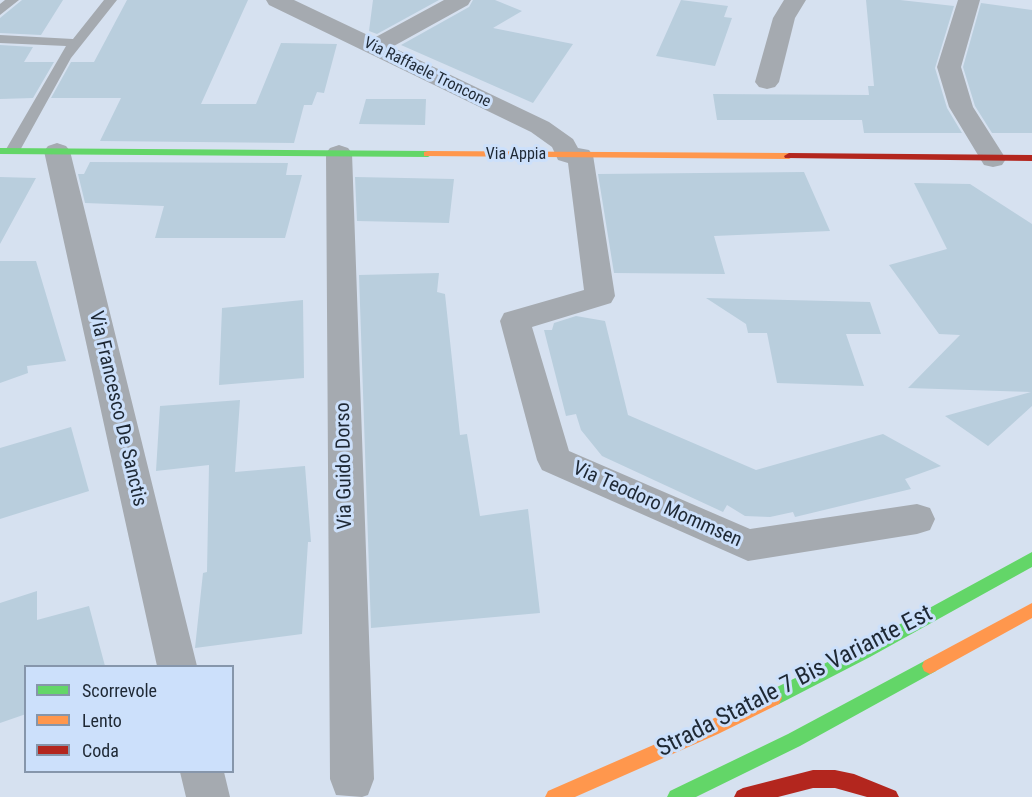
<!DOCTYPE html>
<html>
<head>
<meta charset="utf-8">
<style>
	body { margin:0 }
	#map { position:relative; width:1032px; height:797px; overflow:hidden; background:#d6e1f0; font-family:"Roboto Condensed",sans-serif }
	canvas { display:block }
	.legend { position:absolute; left:24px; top:665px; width:210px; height:108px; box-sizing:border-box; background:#cce0fb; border:2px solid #8696ab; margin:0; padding:8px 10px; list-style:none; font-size:18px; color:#1e2834 }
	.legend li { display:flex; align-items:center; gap:12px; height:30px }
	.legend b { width:30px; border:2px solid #8696ab }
</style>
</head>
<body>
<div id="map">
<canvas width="1032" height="797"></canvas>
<ul class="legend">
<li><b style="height:8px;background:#63d668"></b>Scorrevole</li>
<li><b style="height:8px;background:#ff974d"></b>Lento</li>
<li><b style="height:8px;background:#b3261e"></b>Coda</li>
</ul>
</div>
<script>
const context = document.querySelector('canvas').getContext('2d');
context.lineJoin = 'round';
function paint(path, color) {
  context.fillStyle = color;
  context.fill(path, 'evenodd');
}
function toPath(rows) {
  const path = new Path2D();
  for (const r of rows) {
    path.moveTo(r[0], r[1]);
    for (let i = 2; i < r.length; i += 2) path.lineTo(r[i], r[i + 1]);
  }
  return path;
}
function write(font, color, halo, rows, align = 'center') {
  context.font = font + ' "Roboto Condensed",sans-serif';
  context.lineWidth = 6;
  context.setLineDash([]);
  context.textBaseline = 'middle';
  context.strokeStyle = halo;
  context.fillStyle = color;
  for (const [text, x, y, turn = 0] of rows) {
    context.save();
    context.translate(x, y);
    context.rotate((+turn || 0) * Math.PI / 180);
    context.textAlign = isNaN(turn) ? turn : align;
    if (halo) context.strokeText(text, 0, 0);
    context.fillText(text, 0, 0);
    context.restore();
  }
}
const building = toPath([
	[22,0,63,0,41,35,0,33,0,18],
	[127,0,248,0,201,104,256,104,281,43,337,44,324,93,317,92,312,105,304,105,294,143,100,141,121,98,51,98,71,62,94,62],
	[373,0,439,0,377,34,369,31],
	[473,0,495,0,522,11,493,28,573,44,533,103,401,45,469,7],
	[681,0,728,6,724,17,732,18,715,66,656,56],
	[866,0,900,0,954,6,935,68,947,108,962,133,864,133,862,120,717,120,713,94,869,95,868,86,874,86],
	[981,3,1032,10,1032,133,992,133,975,106,963,67],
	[0,45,33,47,24,62,54,62,33,98,0,99],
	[366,99,426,99,425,125,359,124],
	[90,162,288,163,286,175,302,175,285,238,155,238,164,206,85,203,78,174,84,174],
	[804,172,830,231,714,236,725,274,614,273,598,174],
	[0,177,36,178,0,244],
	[355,177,454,179,449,223,357,221],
	[914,183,970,184,1032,224,1032,406,988,446,945,416,1031,392,908,388,960,335,939,334,889,265,947,249],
	[0,261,36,261,66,361,27,366,28,373,0,383],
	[439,273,437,292,445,294,460,435,467,434,480,516,528,509,540,613,371,628,359,275],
	[706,298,870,302,881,334,846,334,864,386,777,383,767,333,748,333,746,324],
	[303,300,304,378,219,385,222,308],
	[576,316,605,321,628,415,756,470,883,434,941,466,905,479,911,489,795,517,793,512,770,517,745,516,727,505,723,512,602,456,581,430,576,414,566,416,544,330,552,330,554,323],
	[240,400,235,472,305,466,311,542,308,542,302,634,195,648,203,573,207,572,209,465,156,471,160,406],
	[71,427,89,491,0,519,0,448],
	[37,591,37,620,89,606,105,666,26,666,26,714,0,723,0,603]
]);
const lane = toPath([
	[5,0,19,0,0,15,0,4,5,0],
	[104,0,117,0,71,58,18,154,8,154,5,151,66,46,0,43,0,35,73,39,104,0]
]);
const street = toPath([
	[266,0,294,0,374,38,444,0,471,0,468,5,392,47,549,122,573,139,578,148,589,150,593,155,615,296,611,303,532,327,569,451,750,529,917,504,930,508,935,519,930,530,917,534,748,561,542,470,537,460,500,321,504,313,584,290,568,163,558,160,552,147,531,132,269,5,266,0],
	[784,0,806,0,795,18,779,82,775,87,767,89,759,87,755,82,773,18,784,0],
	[958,0,980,0,961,67,973,107,1006,159,1002,165,993,167,984,165,949,107,937,67,958,0],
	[57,143,66,146,70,151,197,666,157,666,44,151,48,146,57,143],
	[339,145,348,148,352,153,374,779,368,795,362,797,336,795,330,779,326,153,330,148,339,145],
	[180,772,224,772,230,797,186,797,180,772]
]);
const fast = toPath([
	[0,148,428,151,433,154,428,157,0,154,0,148],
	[1032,552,1032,567,870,657,779,704,773,706,767,704,764,698,767,692,858,647,1032,552],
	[930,658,936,661,938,666,936,671,800,746,696,797,667,797,670,791,788,734,930,658]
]);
const slow = toPath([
	[428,151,789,153,794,156,789,159,424,156,424,152,428,151],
	[1032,603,1032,618,936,671,930,674,924,671,922,666,924,661,1032,603],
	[773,690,779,692,782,698,779,704,718,734,575,797,545,797,548,791,706,722,773,690]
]);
const jam = toPath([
	[789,153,1032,155,1032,161,785,158,784,156,789,153],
	[813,770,835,770,854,774,896,791,899,797,867,797,835,788,813,788,778,797,734,797,737,791,743,788,813,770]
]);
const farStreetnames = [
	["Via Raffaele Troncone",427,73,26],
	["Via Appia",516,155]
];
const streetNames = [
	["Via Francesco De Sanctis",117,409,77],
	["Via Guido Dorso",345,466,-91],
	["Via Teodoro Mommsen",657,505,24]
];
const nearStreetnames = [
	["Strada Statale 7 Bis Variante Est",795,682,-27]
];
paint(building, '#b9cedd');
paint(lane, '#a5aab0');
paint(street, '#a5aab0');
paint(fast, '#63d668');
paint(slow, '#ff974d');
paint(jam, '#b3261e');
write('16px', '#1e2834', '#cce0fb', farStreetnames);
write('20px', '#1e2834', '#cce0fb', streetNames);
write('24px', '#1e2834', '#cce0fb', nearStreetnames);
</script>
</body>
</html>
